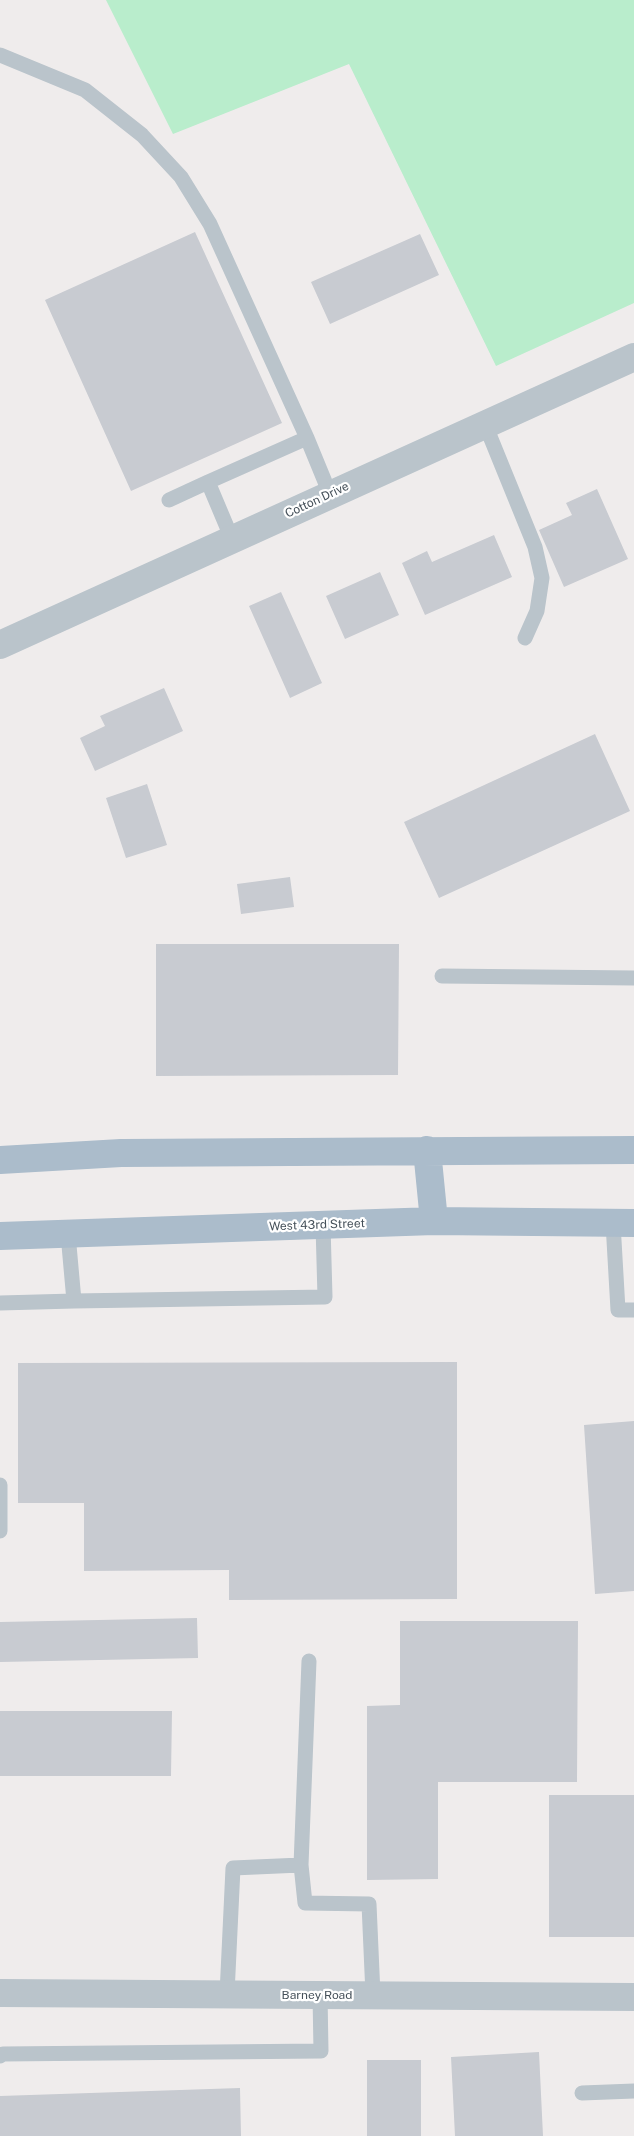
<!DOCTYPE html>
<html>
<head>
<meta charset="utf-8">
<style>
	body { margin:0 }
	canvas { display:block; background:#efecec }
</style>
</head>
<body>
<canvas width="634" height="2136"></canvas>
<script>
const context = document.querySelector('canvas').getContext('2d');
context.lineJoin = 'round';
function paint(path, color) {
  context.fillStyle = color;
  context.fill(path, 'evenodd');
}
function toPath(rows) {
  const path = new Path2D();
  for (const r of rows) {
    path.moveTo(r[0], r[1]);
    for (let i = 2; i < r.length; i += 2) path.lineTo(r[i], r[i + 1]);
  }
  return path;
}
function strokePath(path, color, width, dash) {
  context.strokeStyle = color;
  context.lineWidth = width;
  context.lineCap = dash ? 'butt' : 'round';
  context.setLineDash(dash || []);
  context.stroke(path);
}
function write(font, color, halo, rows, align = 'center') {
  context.font = font + ' "Public Sans",sans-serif';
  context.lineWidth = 4.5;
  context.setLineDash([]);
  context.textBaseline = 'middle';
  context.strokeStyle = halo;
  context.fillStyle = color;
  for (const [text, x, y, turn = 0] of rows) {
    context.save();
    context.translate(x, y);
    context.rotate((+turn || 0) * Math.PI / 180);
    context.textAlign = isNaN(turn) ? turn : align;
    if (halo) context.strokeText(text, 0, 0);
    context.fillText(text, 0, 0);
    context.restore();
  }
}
const green = toPath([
	[106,0,634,0,634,303,496,366,349,64,173,134]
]);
const building = toPath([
	[195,232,282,423,131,491,45,300],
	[420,234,439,275,330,324,311,282],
	[597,489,628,559,564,587,539,530,572,515,566,503],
	[494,535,512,577,425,615,402,563,427,551,432,562],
	[380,572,399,615,345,639,326,596],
	[281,592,322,683,290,698,249,606],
	[164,688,183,731,95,771,80,738,105,726,100,716],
	[595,734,630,811,439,898,404,822],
	[147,784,167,845,126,858,106,798],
	[290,877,294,907,241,914,237,884],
	[156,944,399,944,398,1075,156,1076],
	[457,1362,457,1599,229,1600,229,1570,84,1571,84,1503,18,1503,18,1363],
	[634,1421,634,1591,595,1594,584,1425],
	[197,1618,198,1658,0,1662,0,1622],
	[400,1621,578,1621,577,1782,438,1782,438,1879,367,1880,367,1706,400,1705],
	[0,1711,172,1711,171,1776,0,1776],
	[549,1795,634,1795,634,1937,549,1937],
	[539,2052,543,2136,455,2136,451,2057],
	[367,2060,421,2060,421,2136,367,2136],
	[240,2088,241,2136,0,2136,0,2096]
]);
const lane = toPath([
	[0,55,85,90,142,135,181,177,210,224,307,438],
	[485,424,535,547,542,578,537,611,525,638],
	[169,500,208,482],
	[232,539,208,482,307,438,330,494],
	[442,976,634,978],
	[613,1223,618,1310,634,1310],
	[68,1234,74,1301,325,1297,323,1225],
	[0,1303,74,1301],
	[0,1485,0,1531],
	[309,1661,301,1865,305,1903,369,1904,373,1995],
	[227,1994,233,1868,301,1865],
	[0,2056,3,2054,321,2051,320,1995],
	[582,2093,634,2091]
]);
const street = toPath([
	[0,645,634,357],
	[0,1993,634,1997]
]);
const primary = toPath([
	[427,1150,434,1221],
	[0,1160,121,1153,634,1150],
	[0,1236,434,1221,634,1223]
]);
const streetNames = [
	["Cotton Drive",317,500,-25],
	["West 43rd Street",317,1225,-2],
	["Barney Road",317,1995]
];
paint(green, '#b9edcc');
paint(building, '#c8cbd1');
strokePath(lane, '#bac4cb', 15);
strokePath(street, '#bac4cb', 28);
strokePath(primary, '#abbccb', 28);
write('12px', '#455059', '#fff', streetNames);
</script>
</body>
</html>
